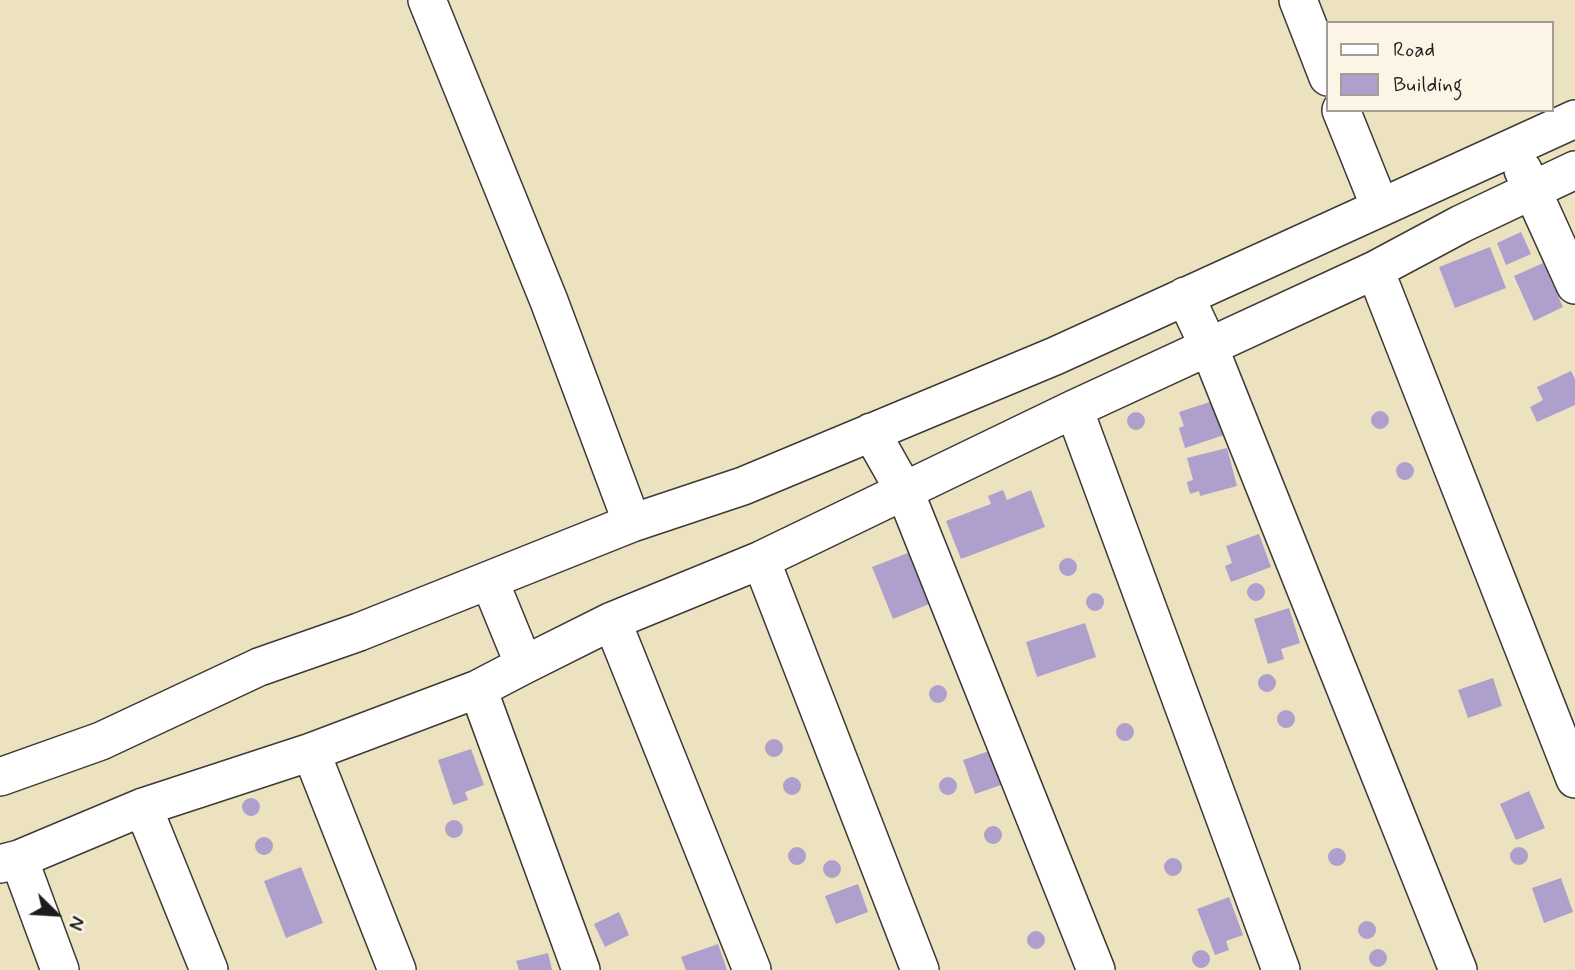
<!DOCTYPE html>
<html>
<head>
<meta charset="utf-8">
<style>
	body { margin:0 }
	#map { position:relative; width:1575px; height:970px; overflow:hidden; background:#ece2c0; font-family:Mynerve,sans-serif }
	canvas { display:block }
	.legend { position:absolute; left:1326px; top:21px; width:228px; height:91px; box-sizing:border-box; background:#fcf5e5; border:2px solid #a29e95; margin:0; padding:9px 12px; list-style:none; font-size:21px; color:#1c1c1c }
	.legend li { display:flex; align-items:center; gap:14px; height:35px }
	.legend b { width:35px; border:2px solid #a29e95 }
	.north { position:absolute; left:21px; top:879px; width:70px; height:70px; -webkit-text-stroke:5px #fcf5e5; paint-order:stroke; rotate:114deg; font-size:19px; font-weight:700; line-height:28px; text-align:center; color:#1c1c1c }
	.north::after { content:''; display:block; margin:auto; width:24px; height:32px; background:#1c1c1c; clip-path:polygon(50% 0,100% 100%,50% 72%,0 100%) }
</style>
</head>
<body>
<div id="map">
<canvas width="1575" height="970"></canvas>
<ul class="legend">
<li><b style="height:9px;background:#fff"></b>Road</li>
<li><b style="height:19px;background:#ae9fcc"></b>Building</li>
</ul>
<div class="north">N</div>
</div>
<script>
const context = document.querySelector('canvas').getContext('2d');
context.lineJoin = 'round';
function paint(path, color) {
  context.fillStyle = color;
  context.fill(path, 'evenodd');
}
function toPath(rows) {
  const path = new Path2D();
  for (const r of rows) {
    if (r.length === 3) {
      path.moveTo(r[0] + r[2], r[1]);
      path.arc(r[0], r[1], r[2], 0, 2 * Math.PI);
      continue;
    }
    path.moveTo(r[0], r[1]);
    for (let i = 2; i < r.length; i += 2) path.lineTo(r[i], r[i + 1]);
  }
  return path;
}
function strokePath(path, color, width, dash) {
  context.strokeStyle = color;
  context.lineWidth = width;
  context.lineCap = dash ? 'butt' : 'round';
  context.setLineDash(dash || []);
  context.stroke(path);
}
const building = toPath([
	[1521,232,1531,254,1506,265,1497,243],
	[1490,247,1506,288,1455,308,1439,267],
	[1543,263,1563,307,1534,321,1514,276],
	[1571,371,1575,379,1575,405,1537,422,1530,407,1543,400,1537,387],
	[1213,401,1224,435,1185,448,1179,428,1184,426,1179,412],
	[1380,420,9],
	[1136,421,9],
	[1227,448,1237,486,1200,496,1199,491,1190,494,1187,482,1193,480,1187,458],
	[1405,471,9],
	[1003,490,1007,500,1031,490,1045,527,961,559,946,521,991,504,988,496],
	[1259,534,1271,567,1231,582,1225,566,1232,563,1226,546],
	[908,553,929,604,893,619,872,567],
	[1068,567,9],
	[1256,592,9],
	[1095,602,9],
	[1289,608,1300,643,1281,649,1284,659,1268,664,1254,619],
	[1085,623,1096,657,1037,677,1026,642],
	[1267,683,9],
	[1493,678,1502,706,1468,718,1458,690],
	[938,694,9],
	[1286,719,9],
	[1125,732,9],
	[774,748,9],
	[471,749,484,785,465,792,468,800,453,805,438,760],
	[992,750,1004,784,975,794,963,760],
	[948,786,9],
	[792,786,9],
	[1529,791,1545,828,1516,840,1500,804],
	[251,807,9],
	[454,829,9],
	[993,835,9],
	[264,846,9],
	[1519,856,9],
	[797,856,9],
	[1337,857,9],
	[1173,867,9],
	[832,869,9],
	[301,867,323,923,286,938,264,881],
	[1561,878,1573,912,1544,923,1532,888],
	[858,884,868,912,836,924,825,896],
	[1229,897,1243,935,1226,941,1229,950,1215,955,1197,909],
	[619,912,629,935,605,947,594,924],
	[1367,930,9],
	[1036,940,9],
	[718,944,727,970,686,970,681,957],
	[1378,958,9],
	[1201,959,9],
	[548,953,552,970,519,970,516,961]
]);
const minor = toPath([
	[427,0,549,301,632,523],
	[1298,0,1328,77],
	[1341,110,1380,207],
	[1523,170,1575,285],
	[1375,270,1575,779],
	[1185,296,1209,347,1458,970],
	[1074,409,1281,970],
	[871,432,905,492,1096,970],
	[761,560,920,970],
	[490,582,524,665],
	[612,621,752,970],
	[478,689,581,970],
	[311,752,397,970],
	[0,777,101,741,259,667,359,632,632,523,743,486,1055,356,1575,119],
	[143,807,209,970],
	[19,859,60,970],
	[0,864,19,859,143,807,311,752,478,689,524,665,612,621,761,560,1074,409,1375,270,1461,224,1575,170]
]);
paint(building, '#ae9fcc');
strokePath(minor, '#3b3a35', 40);
strokePath(minor, '#fff', 37);
</script>
</body>
</html>
